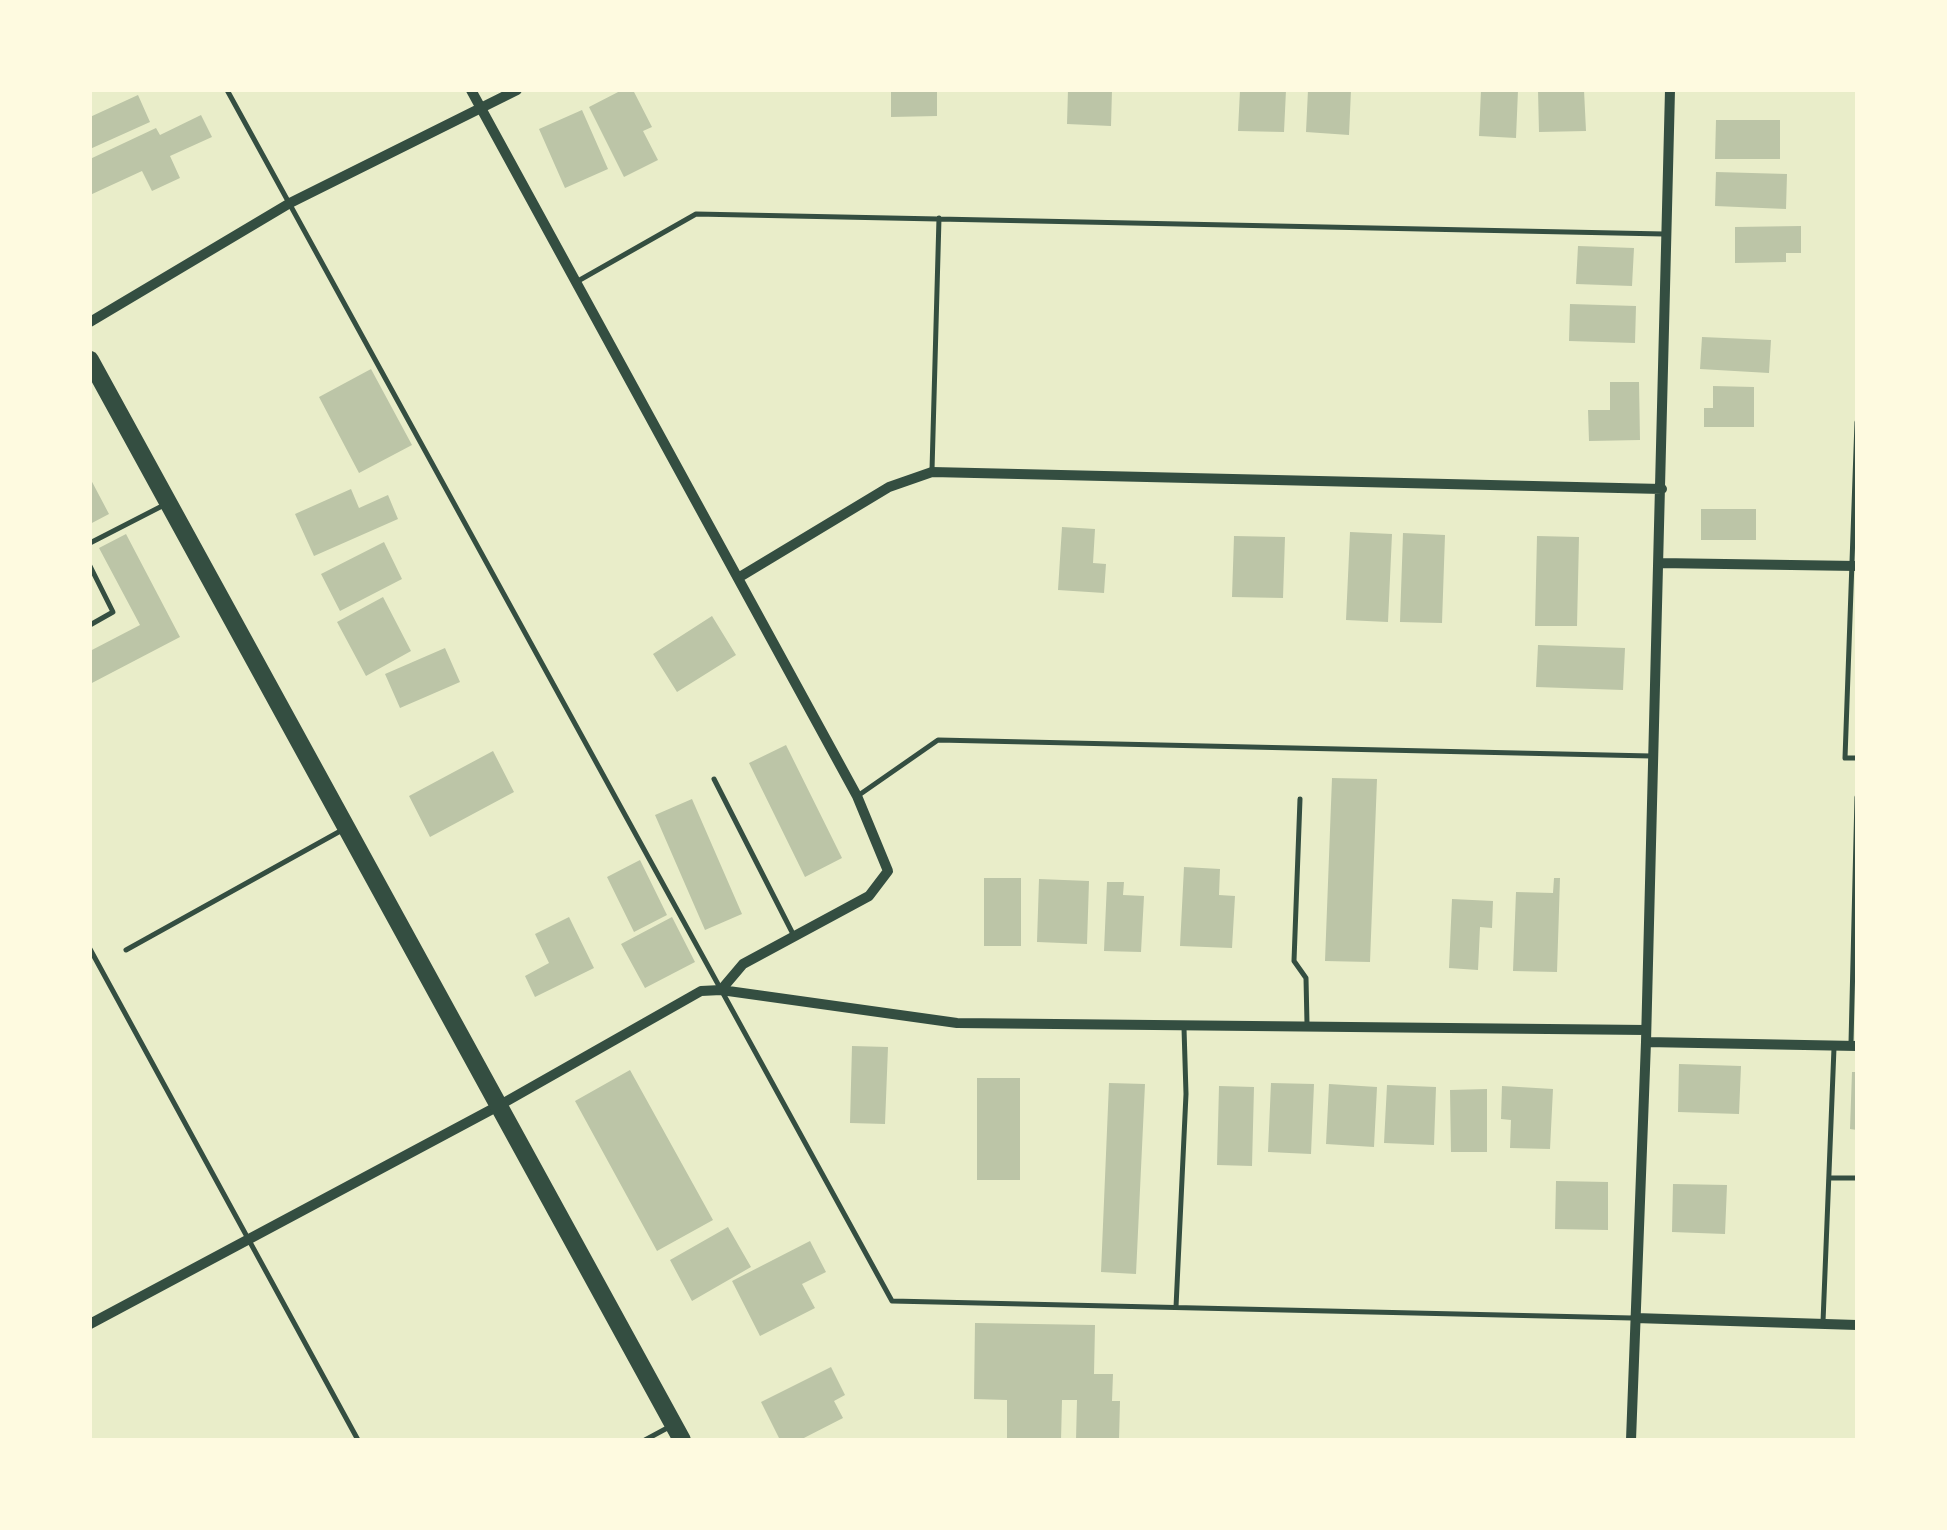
<!DOCTYPE html>
<html>
<head>
<meta charset="utf-8">
<style>
	body { margin:0 }
	#map { position:relative; width:1947px; height:1530px; overflow:hidden; background:#e9edc9; font-family:"Golos Text",sans-serif }
	canvas { display:block }
	.frame { position:absolute; inset:0; border:92px solid #fefae0; pointer-events:none }
</style>
</head>
<body>
<div id="map">
<canvas width="1947" height="1530"></canvas>
<div class="frame"></div>
</div>
<script>
const context = document.querySelector('canvas').getContext('2d');
context.lineJoin = 'round';
function paint(path, color) {
  context.fillStyle = color;
  context.fill(path, 'evenodd');
}
function toPath(rows) {
  const path = new Path2D();
  for (const r of rows) {
    path.moveTo(r[0], r[1]);
    for (let i = 2; i < r.length; i += 2) path.lineTo(r[i], r[i + 1]);
  }
  return path;
}
function strokePath(path, color, width, dash) {
  context.strokeStyle = color;
  context.lineWidth = width;
  context.lineCap = dash ? 'butt' : 'round';
  context.setLineDash(dash || []);
  context.stroke(path);
}
const building = toPath([
	[622,90,633,90,652,127,643,131,658,160,624,177,589,107],
	[891,90,937,90,937,116,891,117],
	[1068,90,1112,90,1111,126,1067,124],
	[1240,90,1286,90,1284,132,1238,131],
	[1308,90,1351,90,1349,135,1306,132],
	[1481,90,1518,90,1516,138,1479,136],
	[1538,90,1584,90,1586,131,1539,132],
	[138,95,150,122,90,149,90,117],
	[582,110,608,169,565,188,539,129],
	[201,115,212,137,170,156,180,178,152,191,142,171,90,195,90,159,156,128,160,135],
	[1716,120,1780,120,1780,159,1715,159],
	[1716,172,1787,174,1786,209,1715,206],
	[1801,226,1801,253,1786,253,1786,262,1735,263,1735,227],
	[1578,246,1634,248,1632,286,1576,284],
	[1570,304,1636,306,1635,343,1569,341],
	[1702,337,1771,340,1769,373,1700,369],
	[371,369,412,445,359,473,319,397],
	[1610,382,1639,382,1640,440,1589,441,1588,410,1610,410],
	[1713,386,1754,387,1754,427,1704,427,1704,408,1713,408],
	[90,478,109,514,90,524],
	[351,489,359,508,388,495,398,519,314,556,295,514],
	[1701,509,1756,509,1756,540,1701,540],
	[1062,527,1095,529,1093,563,1106,564,1104,593,1058,590],
	[1350,532,1392,534,1388,622,1346,620],
	[1403,533,1445,535,1442,623,1400,622],
	[126,534,180,637,90,684,90,651,140,625,99,548],
	[1234,536,1285,537,1283,598,1232,597],
	[1537,536,1579,537,1577,626,1535,626],
	[384,542,402,579,340,611,321,574],
	[383,597,411,651,366,676,337,622],
	[712,616,736,655,677,692,653,654],
	[1538,645,1625,648,1623,690,1536,687],
	[445,648,460,682,400,708,385,674],
	[786,745,842,858,805,877,749,763],
	[493,751,514,792,430,837,409,796],
	[1332,778,1377,779,1370,962,1325,961],
	[692,799,742,914,705,930,655,815],
	[640,860,667,915,634,932,607,877],
	[1184,867,1220,869,1219,895,1235,896,1232,948,1180,946],
	[984,878,1021,878,1021,946,984,946],
	[1554,878,1560,878,1557,972,1513,971,1516,892,1553,893],
	[1039,879,1089,881,1087,944,1037,942],
	[1107,882,1124,882,1123,895,1144,896,1141,952,1104,951],
	[1452,899,1493,901,1492,928,1480,927,1478,970,1449,968],
	[569,917,594,968,535,997,525,976,549,963,535,934],
	[672,917,695,962,645,988,621,944],
	[852,1046,888,1047,885,1124,850,1123],
	[1679,1064,1741,1066,1739,1114,1678,1112],
	[630,1070,713,1220,657,1251,575,1101],
	[1852,1072,1857,1072,1857,1130,1850,1129],
	[977,1078,1020,1078,1020,1180,977,1180],
	[1109,1083,1145,1084,1136,1274,1101,1272],
	[1271,1083,1314,1084,1311,1154,1268,1152],
	[1329,1084,1377,1087,1374,1147,1326,1144],
	[1387,1085,1436,1087,1434,1145,1384,1143],
	[1219,1086,1254,1087,1252,1166,1217,1165],
	[1502,1086,1553,1089,1550,1149,1510,1148,1511,1120,1501,1119],
	[1487,1089,1487,1152,1451,1152,1450,1090],
	[1556,1181,1608,1182,1608,1230,1555,1229],
	[1673,1184,1727,1185,1725,1234,1672,1232],
	[728,1227,751,1267,692,1301,670,1260],
	[810,1241,826,1272,802,1284,815,1308,760,1336,732,1281],
	[975,1323,1095,1325,1094,1374,1113,1374,1112,1401,1120,1401,1119,1440,1076,1440,1077,1400,1062,1400,1061,1440,1007,1440,1007,1400,974,1399],
	[831,1367,845,1395,834,1401,843,1418,800,1440,780,1440,761,1402]
]);
const service = toPath([
	[227,90,892,1301,1632,1318],
	[578,281,696,214,1664,234],
	[1857,422,1845,758,1857,758],
	[932,470,939,218],
	[90,543,166,504],
	[90,566,113,612,90,625],
	[714,779,793,934],
	[859,795,938,740,1651,756],
	[1300,799,1294,961,1306,978,1307,1024],
	[90,949,358,1440],
	[126,950,344,829],
	[1851,1043,1857,797],
	[1830,1178,1857,1178],
	[1176,1307,1186,1094,1184,1028],
	[1823,1322,1834,1048],
	[645,1440,671,1426]
]);
const minor = toPath([
	[471,90,857,796,888,871,869,896,743,964,721,990],
	[90,322,290,203,517,90],
	[1659,563,1857,566],
	[738,578,889,487,932,472,1662,489],
	[1646,1042,1857,1046],
	[1635,1318,1857,1325],
	[90,1324,500,1105,701,991,721,990,957,1023,1646,1030],
	[1631,1440,1646,1042,1670,90]
]);
const primary = toPath([
	[90,360,682,1440]
]);
paint(building, '#bcc5a7');
strokePath(service, '#344e41', 5);
strokePath(minor, '#344e41', 10);
strokePath(primary, '#344e41', 18);
</script>
</body>
</html>
